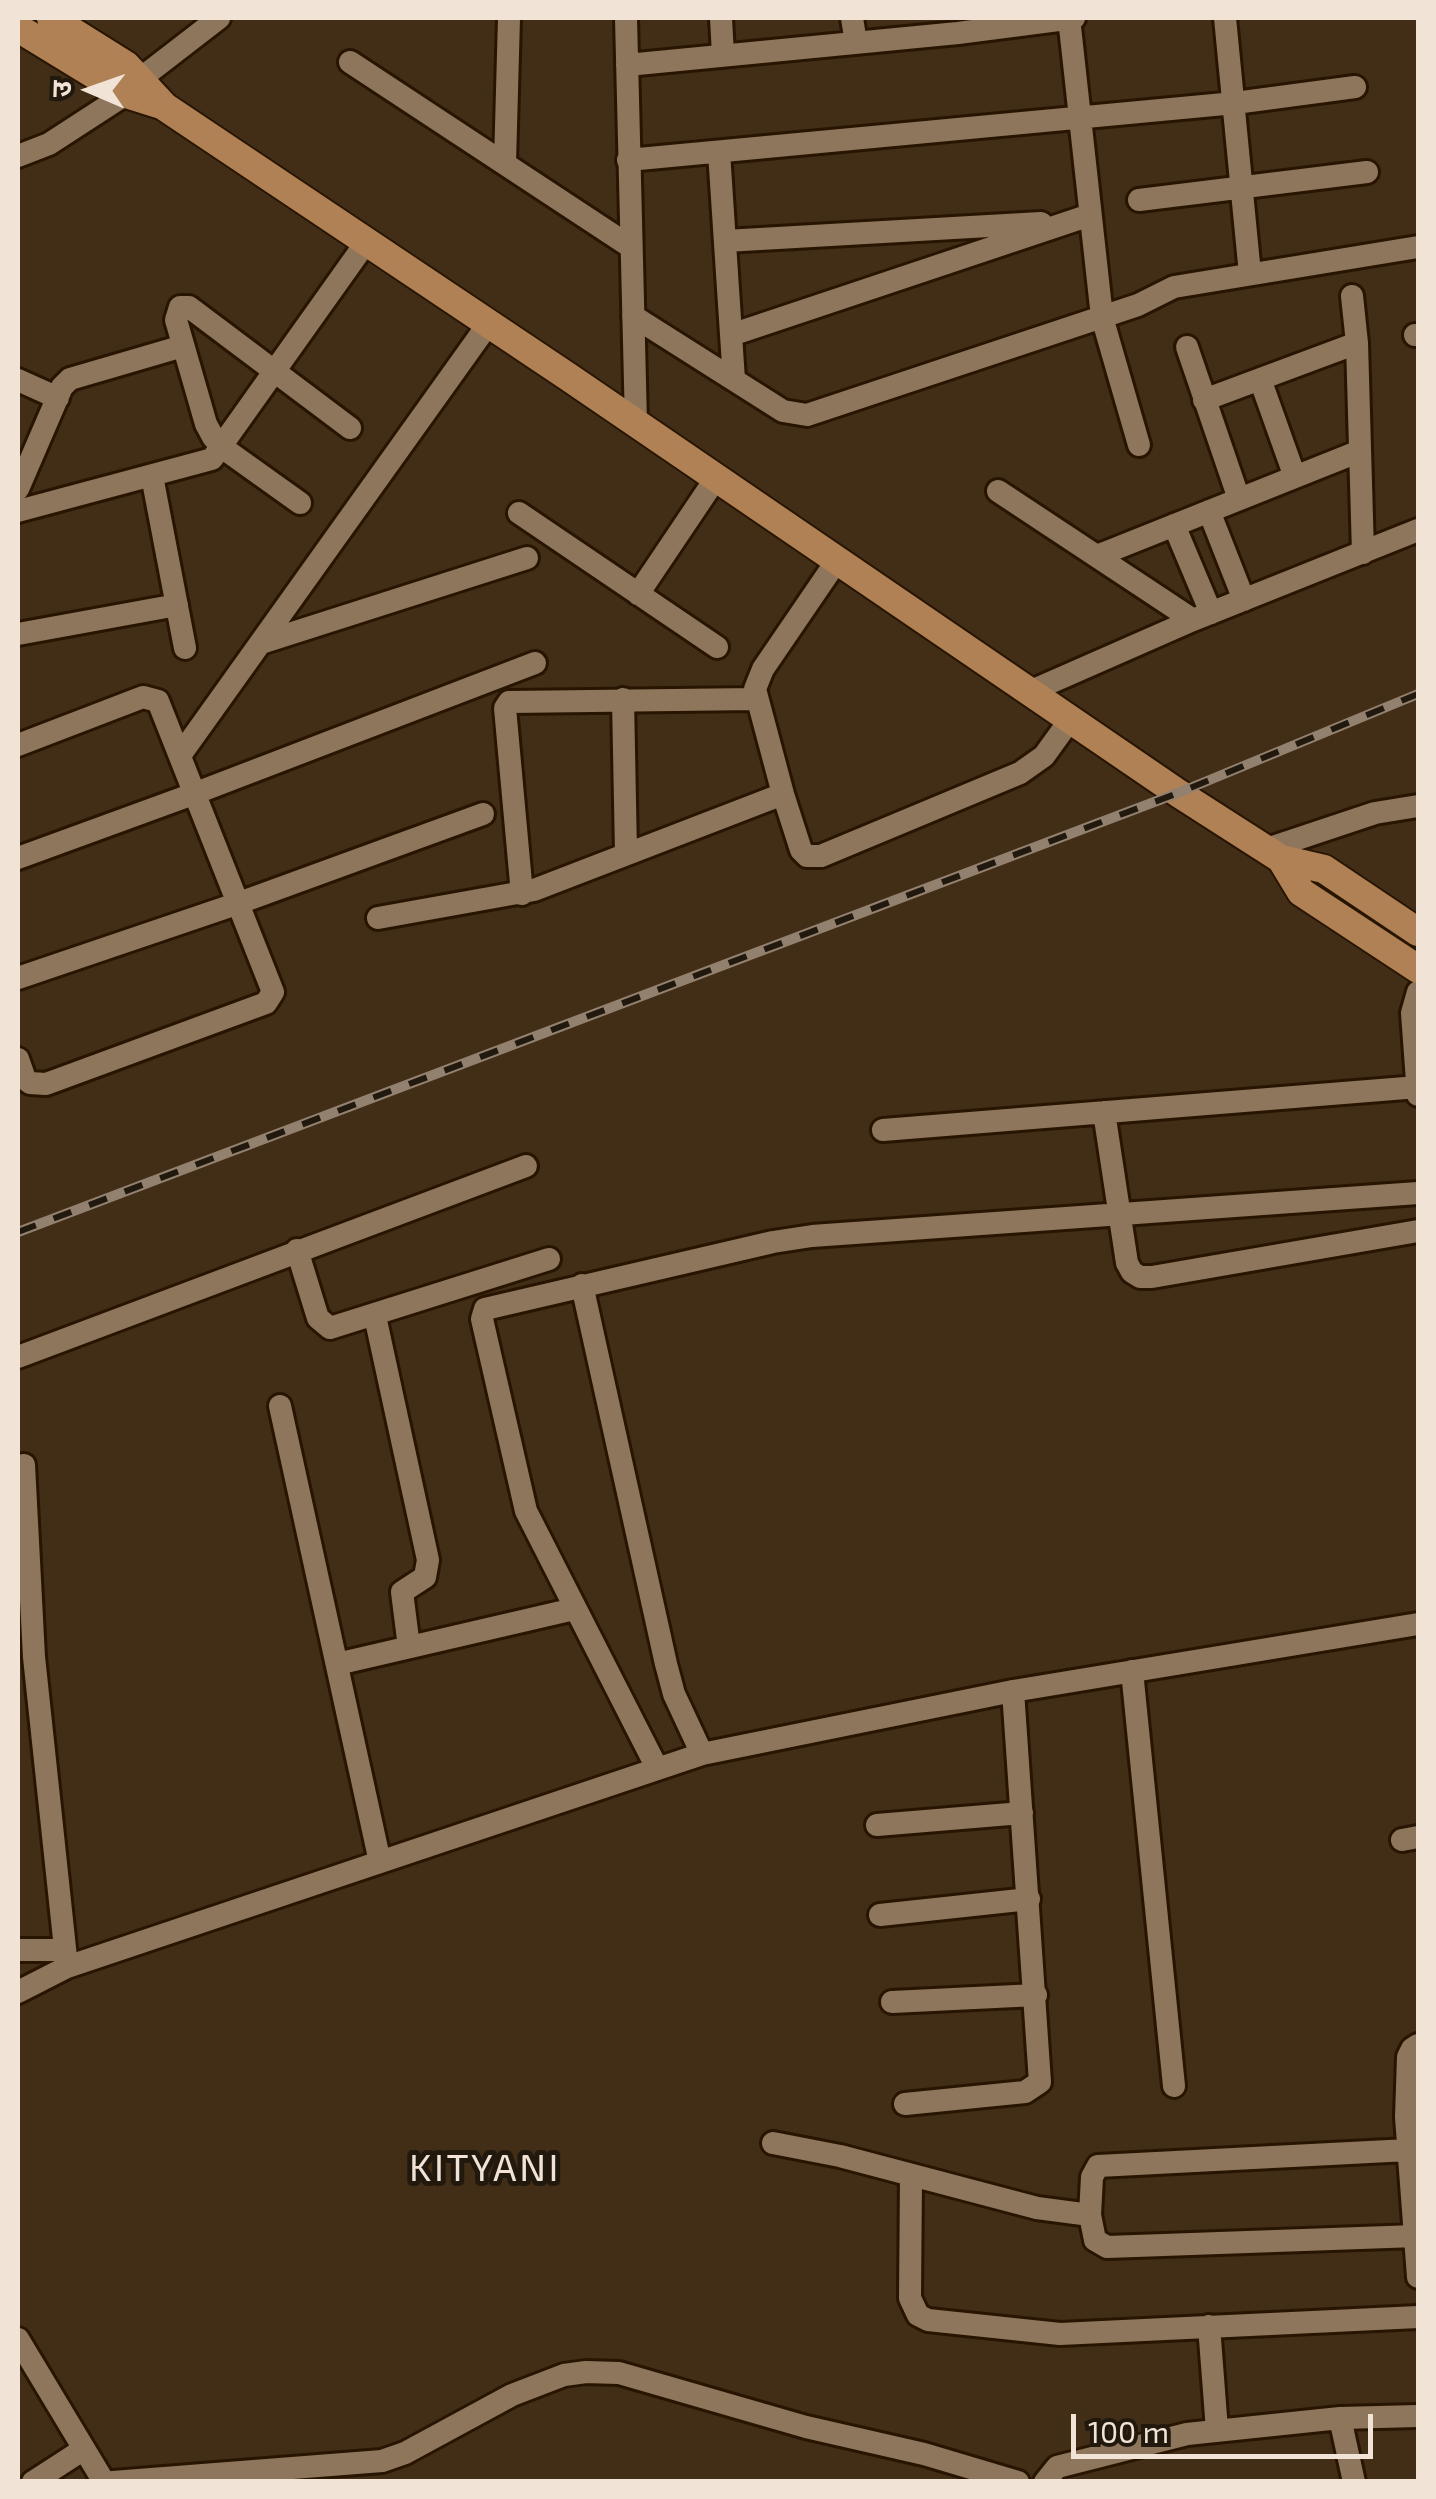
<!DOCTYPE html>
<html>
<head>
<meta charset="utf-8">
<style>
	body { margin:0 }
	#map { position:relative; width:1436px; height:2499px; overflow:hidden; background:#422d17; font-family:"Exo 2","Noto Sans Devanagari",sans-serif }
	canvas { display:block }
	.frame { position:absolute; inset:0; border:20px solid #f1e4d6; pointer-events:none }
	.north { position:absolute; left:40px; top:40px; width:100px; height:100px; -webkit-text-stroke:8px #21180e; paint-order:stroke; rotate:272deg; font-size:28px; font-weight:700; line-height:40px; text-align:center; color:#f1e4d6 }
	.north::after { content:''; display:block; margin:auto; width:35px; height:45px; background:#f1e4d6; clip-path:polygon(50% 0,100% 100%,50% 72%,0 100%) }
	.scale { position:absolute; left:1071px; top:2414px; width:302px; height:45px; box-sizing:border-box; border:5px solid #f1e4d6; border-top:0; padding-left:12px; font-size:30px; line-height:35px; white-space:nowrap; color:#f1e4d6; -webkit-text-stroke:8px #21180e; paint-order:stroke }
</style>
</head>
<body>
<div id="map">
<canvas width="1436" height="2499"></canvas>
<div class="frame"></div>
<div class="north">उ</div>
<div class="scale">100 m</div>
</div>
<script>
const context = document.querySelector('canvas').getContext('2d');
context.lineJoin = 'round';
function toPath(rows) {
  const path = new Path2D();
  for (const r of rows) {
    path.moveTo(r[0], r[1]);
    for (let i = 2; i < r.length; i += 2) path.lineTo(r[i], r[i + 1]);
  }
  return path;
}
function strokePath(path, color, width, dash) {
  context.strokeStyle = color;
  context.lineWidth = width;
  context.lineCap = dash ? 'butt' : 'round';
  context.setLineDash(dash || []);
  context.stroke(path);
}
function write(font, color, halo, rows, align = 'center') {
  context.font = font + ' "Exo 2",sans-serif';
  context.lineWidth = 10;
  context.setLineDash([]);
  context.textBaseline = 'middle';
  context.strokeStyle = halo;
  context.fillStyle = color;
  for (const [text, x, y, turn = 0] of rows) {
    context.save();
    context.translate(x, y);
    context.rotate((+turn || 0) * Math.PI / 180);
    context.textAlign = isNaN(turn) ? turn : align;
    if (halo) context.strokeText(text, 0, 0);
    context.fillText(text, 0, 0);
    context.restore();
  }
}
const minor = toPath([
	[626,18,636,423],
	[721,18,723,55],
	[852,18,856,43],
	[1069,18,1102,317,1139,445],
	[1225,18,1250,274],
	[350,62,631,247],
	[627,65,958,33,1074,18],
	[140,79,219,18],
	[719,152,734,380],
	[18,156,49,144,126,94],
	[628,160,1235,103,1355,87],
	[505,163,509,18],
	[1139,200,1367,172],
	[725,241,1041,223],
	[1352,296,1357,343,1363,553],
	[633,316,783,411,807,415,1138,305,1174,287,1418,247],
	[731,335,1090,215],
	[1415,335,1418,335],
	[1187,347,1239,499],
	[1260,379,1295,477],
	[18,380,58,398],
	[1204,400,1357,343],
	[152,476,185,648],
	[18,489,62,387,70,379,183,346],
	[998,491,1193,620],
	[300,503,223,448,213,437,206,424,176,320,180,307,189,307,350,428],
	[18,511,212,459,367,241],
	[1209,511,1244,600],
	[519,513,717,647],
	[1174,525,1211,613],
	[1097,556,1360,451],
	[836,562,763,669,755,689,783,794,801,850,807,856,821,856,1020,773,1044,756,1070,720],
	[638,594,716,478],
	[18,634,177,605],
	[261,643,527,558],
	[1029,692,1193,620,1418,530],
	[623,699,626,853],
	[18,745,143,697,158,701,273,992,266,1003,46,1084,30,1083,25,1079,18,1059],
	[181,754,489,323],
	[1264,850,1375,813,1418,806],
	[18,858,196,793,535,663],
	[522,894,505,708,509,702,756,699],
	[378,918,534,890,783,794],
	[18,978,239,903,483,814],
	[1418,992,1412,1013,1418,1095],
	[1104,1112,1127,1263,1132,1272,1140,1277,1152,1277,1418,1231],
	[883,1130,1418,1087],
	[297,1250,318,1318,330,1328,549,1259],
	[582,1285,666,1664,674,1694,702,1754],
	[375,1316,428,1560,425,1577,402,1592,409,1647],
	[18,1357,526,1166],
	[280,1406,380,1862],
	[24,1465,34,1657,67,1967],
	[337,1664,574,1609],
	[1132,1671,1174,2086],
	[657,1768,526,1511,482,1319,485,1309,773,1242,812,1236,1418,1193],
	[877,1825,1022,1813],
	[1402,1840,1418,1837],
	[880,1915,1029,1899],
	[18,1950,65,1950],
	[18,1992,67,1967,702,1754,1013,1691,1418,1624],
	[892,2002,1036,1995],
	[1418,2045,1412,2049,1408,2057,1406,2117,1418,2277],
	[905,2104,1025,2092,1040,2082,1013,1691],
	[773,2143,840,2156,1037,2208,1090,2215],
	[1408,2150,1098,2166,1092,2177,1090,2215,1095,2240,1107,2247,1416,2236],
	[911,2176,910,2298,918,2315,928,2320,1060,2334,1418,2317],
	[1209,2326,1217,2430],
	[18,2339,104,2482],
	[1340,2418,1354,2482],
	[33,2482,84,2449],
	[113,2482,382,2461,405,2453,512,2395,564,2375,586,2372,619,2373,806,2427,924,2454,1018,2482],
	[1045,2482,1057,2467,1187,2434,1340,2418,1418,2416]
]);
const major = toPath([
	[51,18,126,65,165,107,567,376,1178,793,1281,859,1324,869,1418,932],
	[18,28,126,94,164,106],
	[1281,859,1301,892,1418,969]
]);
const rail = toPath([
	[18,1232,1178,793,1418,694]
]);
const quarterNames = [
	["KITYANI",485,2168]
];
strokePath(minor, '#281501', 28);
strokePath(major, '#281501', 32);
strokePath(minor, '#8e765d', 22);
strokePath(major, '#b08155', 28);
strokePath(rail, '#93816f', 10);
strokePath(rail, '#21180e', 6, [19]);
context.letterSpacing = '2.5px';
write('38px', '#f1e4d6', '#21180e', quarterNames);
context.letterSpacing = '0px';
</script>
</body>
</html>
